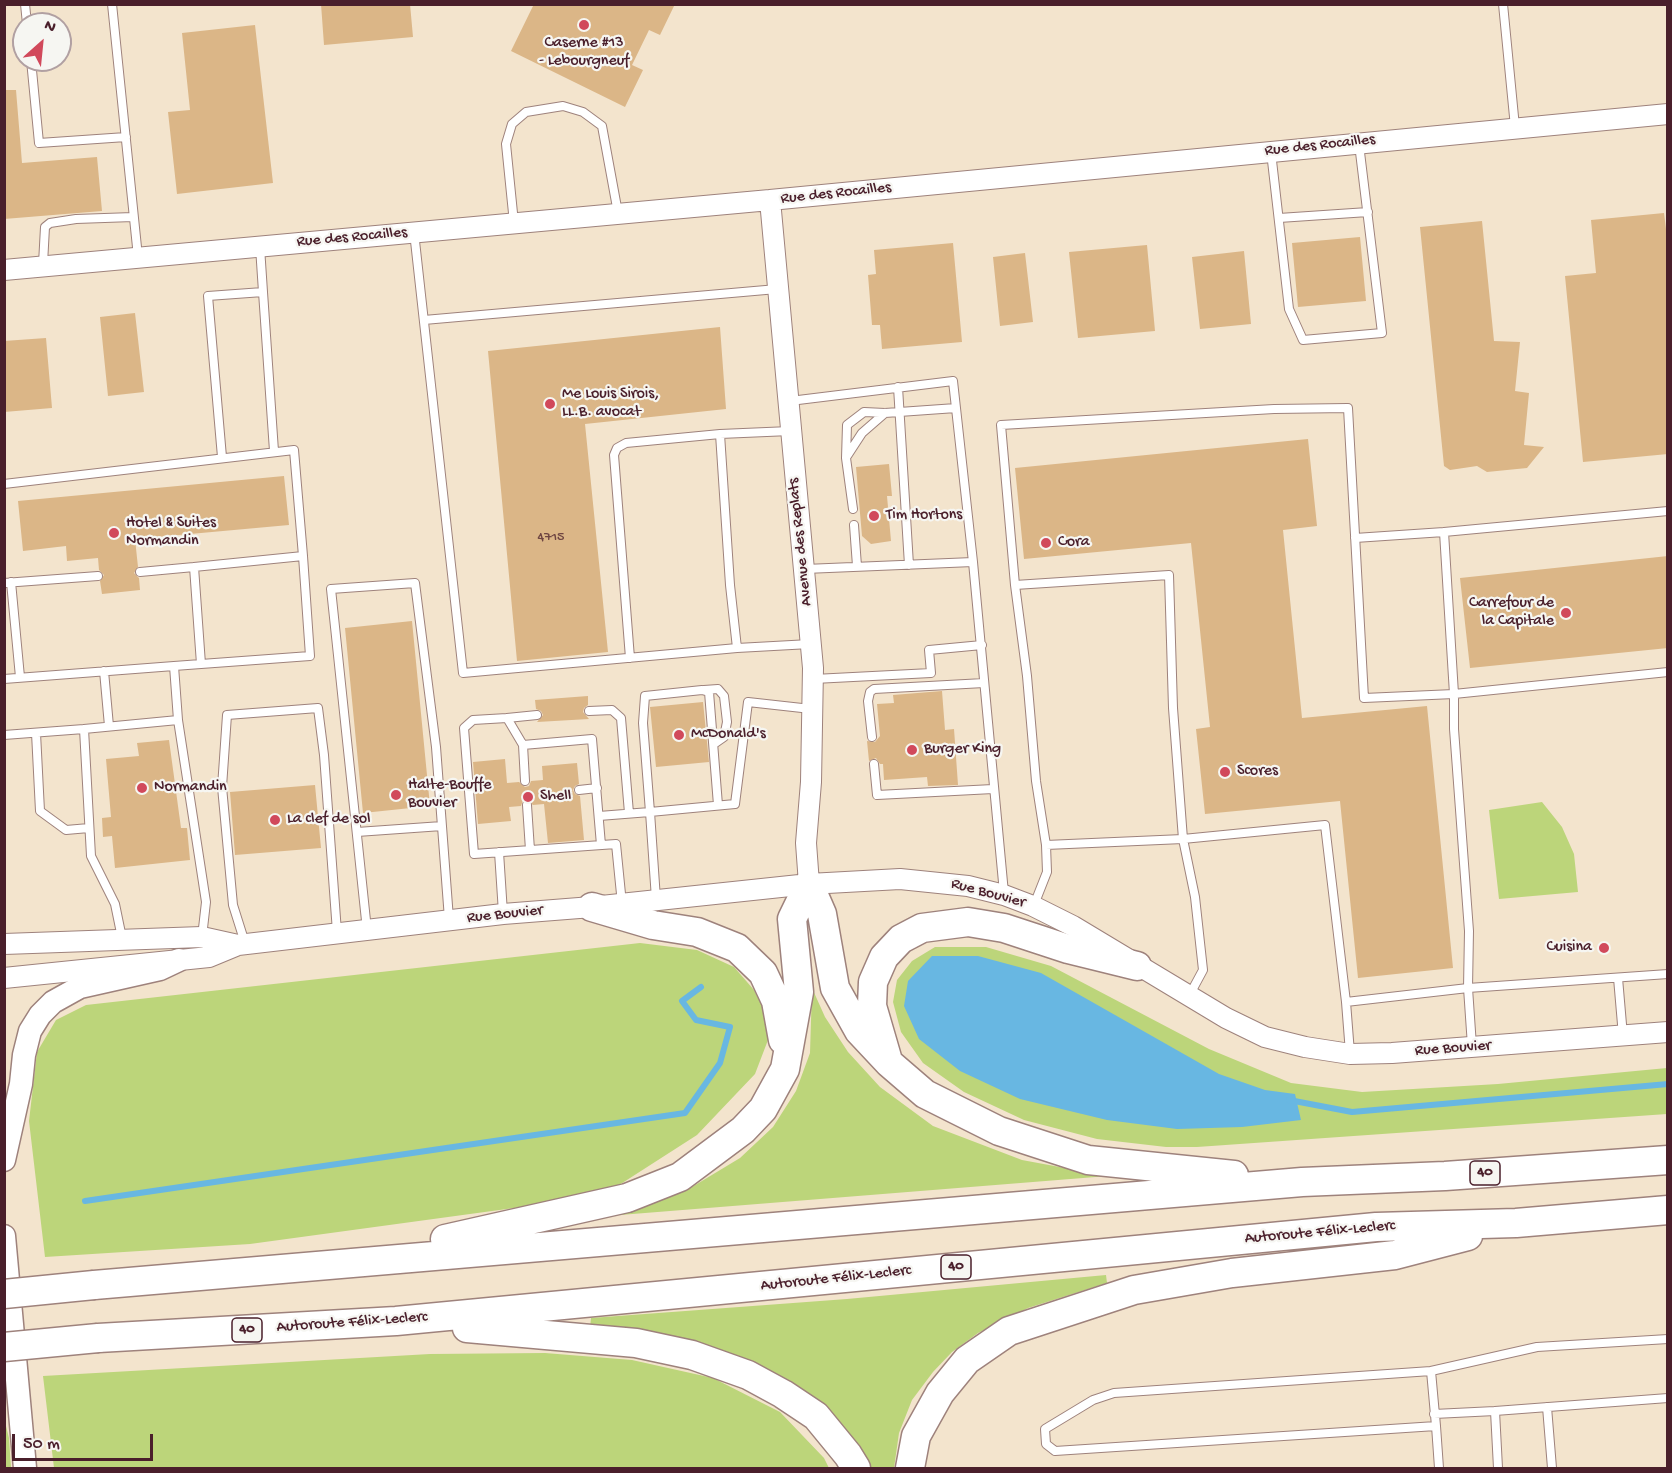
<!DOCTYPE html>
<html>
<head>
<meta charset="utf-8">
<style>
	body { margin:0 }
	#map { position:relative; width:1672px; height:1473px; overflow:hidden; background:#f3e4cd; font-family:"Gochi Hand",sans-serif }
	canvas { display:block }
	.frame { position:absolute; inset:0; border:6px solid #4a1f2b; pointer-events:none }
	.north { position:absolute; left:12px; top:12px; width:60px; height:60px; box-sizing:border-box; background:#f6f6f2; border:2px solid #b1a0a2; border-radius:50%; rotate:27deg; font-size:16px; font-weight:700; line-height:24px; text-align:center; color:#4a1f2b }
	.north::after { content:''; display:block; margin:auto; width:21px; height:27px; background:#d1495b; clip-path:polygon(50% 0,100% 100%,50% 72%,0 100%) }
	.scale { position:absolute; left:12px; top:1434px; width:141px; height:27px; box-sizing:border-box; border:3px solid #4a1f2b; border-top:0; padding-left:8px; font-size:18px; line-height:21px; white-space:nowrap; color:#4a1f2b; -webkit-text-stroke:4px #f6f6f2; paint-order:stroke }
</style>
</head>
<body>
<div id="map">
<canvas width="1672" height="1473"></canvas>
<div class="frame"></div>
<div class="north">N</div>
<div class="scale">50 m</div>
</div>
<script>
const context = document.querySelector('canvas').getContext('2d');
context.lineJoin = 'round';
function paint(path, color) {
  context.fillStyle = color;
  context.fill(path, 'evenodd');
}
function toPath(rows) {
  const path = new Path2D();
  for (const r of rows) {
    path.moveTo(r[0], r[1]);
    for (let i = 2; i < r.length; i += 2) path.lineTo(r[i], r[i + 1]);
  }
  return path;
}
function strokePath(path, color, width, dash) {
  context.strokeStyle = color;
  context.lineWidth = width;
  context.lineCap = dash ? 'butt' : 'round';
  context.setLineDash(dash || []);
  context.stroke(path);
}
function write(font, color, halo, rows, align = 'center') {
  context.font = font + ' "Gochi Hand",sans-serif';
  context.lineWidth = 4.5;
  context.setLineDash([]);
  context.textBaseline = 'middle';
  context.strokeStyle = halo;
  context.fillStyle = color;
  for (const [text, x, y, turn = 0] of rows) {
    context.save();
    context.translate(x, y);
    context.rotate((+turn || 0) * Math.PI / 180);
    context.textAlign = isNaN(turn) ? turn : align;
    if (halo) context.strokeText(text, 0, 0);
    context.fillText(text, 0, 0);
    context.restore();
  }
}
const green = toPath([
	[1542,802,1562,827,1574,854,1578,892,1499,899,1489,810],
	[640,943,697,950,734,967,754,990,767,1016,768,1040,755,1074,697,1135,602,1196,250,1244,45,1257,29,1121,37,1052,56,1020,86,1005],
	[935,947,986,947,1051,966,1209,1049,1291,1083,1362,1092,1498,1084,1667,1068,1667,1114,1197,1147,1166,1147,1097,1139,1024,1120,964,1092,923,1063,901,1032,893,1002,897,980,912,961],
	[812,988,825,1017,848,1052,880,1087,933,1126,1022,1160,1108,1176,620,1215,687,1190,740,1158,773,1127,796,1091,810,1053],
	[1106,1275,1107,1283,1028,1308,978,1333,952,1352,933,1372,912,1400,899,1433,894,1468,871,1468,860,1450,829,1413,590,1328,591,1318,847,1299],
	[545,1353,632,1360,713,1378,780,1412,824,1458,829,1468,54,1468,43,1376,430,1354],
	[5,1422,9,1438,11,1468,5,1468]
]);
const water = toPath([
	[932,956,978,956,1041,973,1219,1074,1265,1090,1295,1094,1301,1120,1242,1127,1177,1129,1107,1120,1020,1099,960,1071,919,1039,904,1006,908,981]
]);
const stream = toPath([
	[1289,1100,1352,1112,1668,1084],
	[85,1201,685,1113,720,1063,730,1027,696,1020,682,1001,701,987]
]);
const building = toPath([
	[321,4,410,4,413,37,324,45],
	[534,4,675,4,660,35,649,30,632,65,643,70,625,107,511,51],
	[255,25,273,183,177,194,168,112,190,110,182,33],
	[4,90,16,90,22,163,97,157,102,211,4,219],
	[1664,213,1668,245,1668,454,1583,462,1565,276,1596,273,1591,220],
	[1482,221,1494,341,1520,342,1515,391,1529,393,1524,445,1544,447,1527,468,1487,472,1477,466,1450,470,1444,466,1420,227],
	[1360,237,1366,301,1298,307,1292,243],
	[953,243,962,342,882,349,880,325,872,325,868,275,876,274,874,250],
	[1147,245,1155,331,1078,338,1069,252],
	[1244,251,1251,324,1200,329,1192,257],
	[1025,253,1033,322,1000,326,993,257],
	[135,313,144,392,108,396,100,317],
	[720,327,726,409,585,424,608,652,517,661,488,351],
	[46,338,52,408,4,412,4,341],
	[1308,439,1317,526,1283,530,1302,718,1427,706,1453,968,1358,978,1340,801,1205,814,1196,729,1210,727,1191,543,1024,559,1015,468],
	[889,464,892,496,887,496,891,541,871,544,862,536,856,467],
	[284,476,289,525,135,539,138,567,134,573,139,578,140,590,102,594,100,581,104,575,99,570,98,558,67,561,66,546,23,551,18,501],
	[1668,556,1668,648,1470,668,1460,578],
	[412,621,430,806,363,813,345,628],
	[942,691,945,730,954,729,958,785,928,786,927,777,884,780,883,764,880,764,876,758,869,761,867,741,875,742,880,736,877,704,894,703,893,695],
	[588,696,588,705,584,708,583,712,589,719,537,722,543,715,541,711,536,709,535,700],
	[703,702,709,762,656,767,650,707],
	[169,740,181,828,187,828,190,860,115,868,112,836,103,837,102,818,111,817,106,759,139,756,137,743],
	[505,759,507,783,519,782,525,787,529,786,531,781,543,780,542,766,577,763,579,784,575,786,573,790,575,794,580,796,584,840,548,843,544,804,533,805,527,799,523,800,521,806,509,807,511,821,478,824,473,762],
	[315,785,321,848,235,855,230,792]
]);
const service = toPath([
	[25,4,27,24],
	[112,4,138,257],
	[1503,4,1515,127],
	[31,60,39,143,126,137],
	[1271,152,1289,309,1303,340,1382,333,1359,144],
	[1279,218,1368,212],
	[514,223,506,144,512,124,526,112,563,106,583,112,602,126,618,213],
	[414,232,463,673,737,648,810,644],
	[260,247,263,292],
	[43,264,45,227,50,223,76,219,133,217],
	[424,320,777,289],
	[898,387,909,565],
	[790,401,953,381,973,562],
	[720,434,790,431],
	[847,456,862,433,885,413],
	[222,457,208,296,263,292,274,451],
	[4,484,294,450,303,556],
	[853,509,846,458,847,425,864,412,885,413,956,408],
	[854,525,857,566],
	[1355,538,1444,532],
	[194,567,303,556,310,656,201,664],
	[805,569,973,562,1004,893],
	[140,572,194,567,201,664,174,666],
	[11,582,20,677],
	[4,583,98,576],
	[1015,585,1001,425,1274,409,1348,408,1364,698,1454,694,1668,672],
	[630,658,614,455,617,448,626,443,720,434,730,585,737,648],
	[104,671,109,726],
	[4,679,174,666,178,720],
	[814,679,931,673,929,650,982,645],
	[704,690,718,689,724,696,727,722,724,737,714,744],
	[589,711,612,710,621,718,629,813],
	[507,718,537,715],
	[84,729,178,720,206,902,202,937],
	[36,733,40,811,66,830,89,828],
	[4,735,84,729,91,856,115,904,122,938],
	[872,737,868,701,870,692,874,689,984,683],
	[523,745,507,718,473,720,464,728,474,854,616,844,622,904],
	[874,764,877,795,993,789],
	[525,781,523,745,592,739,601,845],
	[579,790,597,788],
	[527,805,530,850],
	[599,816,650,812,643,723,645,696,702,690,709,692,718,805],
	[357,832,442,826],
	[1046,845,1183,839,1195,897,1203,970,1189,996],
	[499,852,503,913],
	[656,899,650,812,735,804,748,702,811,709],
	[1034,905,1047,872,1046,845,1036,781,1027,676,1015,585,1169,575,1173,708,1183,839,1325,825,1346,1002,1350,1053],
	[367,930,331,589,415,583,436,747,449,919],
	[245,943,233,905,222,787,227,715,318,708,324,755,337,932],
	[1618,978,1623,1036],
	[1346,1002,1468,988,1668,974],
	[1472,1046,1468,988,1469,931,1454,729,1454,694,1444,532,1668,511],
	[1431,1371,1537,1347,1668,1339],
	[1547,1407,1552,1468],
	[1495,1411,1668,1398],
	[1434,1414,1495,1411,1498,1468],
	[1436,1426,1431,1371,1114,1393,1093,1400,1045,1429,1046,1444,1055,1451,1436,1426,1439,1468]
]);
const tertiary = toPath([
	[770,200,813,668,811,782,806,843,809,884],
	[4,270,770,200,1668,114],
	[4,944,202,937,238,945],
	[4,978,209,957,238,945,503,914,592,907,809,884,900,879,968,886,1004,895,1033,906,1073,926,1226,1018,1265,1037,1305,1047,1350,1054,1392,1053,1668,1032]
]);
const secondary = toPath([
	[4,1160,21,1084,24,1055,30,1031,40,1015,53,1002,80,987,160,969,179,960],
	[4,1236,25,1468]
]);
const motorway = toPath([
	[809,884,822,914,835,988,859,1031,889,1063,925,1094,999,1131,1088,1160,1234,1175],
	[592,907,653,925,697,932,737,948,763,973,776,1001,783,1040],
	[888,1061,872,1006,873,982,884,957,901,939,922,928,968,922,1004,928,1068,949,1137,966],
	[445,1239,627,1198,680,1177,743,1130,763,1109,785,1069,799,992,792,919,809,884],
	[94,1285,1302,1182,1445,1176,1668,1160],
	[467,1328,636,1343,692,1355,748,1375,783,1394,816,1416,848,1455,856,1468],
	[98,1338,396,1321,1376,1227,1516,1223,1668,1210],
	[910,1468,916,1436,940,1393,967,1360,1009,1331,1134,1290,1232,1273,1395,1255,1468,1236]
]);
const motorwayBridge = toPath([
	[4,1294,94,1285],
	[4,1347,98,1338]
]);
const markers = [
	[584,25,6,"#d1495b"],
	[550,404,6,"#d1495b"],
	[874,516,6,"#d1495b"],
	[114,533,6,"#d1495b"],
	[1046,543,6,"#d1495b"],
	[1566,613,6,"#d1495b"],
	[679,735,6,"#d1495b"],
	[912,750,6,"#d1495b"],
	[1225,772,6,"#d1495b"],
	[142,788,6,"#d1495b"],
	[396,795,6,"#d1495b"],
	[528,797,6,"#d1495b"],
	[275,820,6,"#d1495b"],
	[1604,948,6,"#d1495b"]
];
const numberNames = [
	["4715",551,538]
];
const shields = [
	[1485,1173,30],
	[956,1267,30],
	[247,1330,30]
];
const shieldNames = [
	["40",1485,1173],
	["40",956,1267],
	["40",247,1330]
];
const poiNames = [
	["Caserne #13",584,44,"center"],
	["- Lebourgneuf",584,62,"center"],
	["Me Louis Sirois,",562,395],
	["LL.B. avocat",562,413],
	["Tim Hortons",886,516],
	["Hotel & Suites",126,524],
	["Normandin",126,542],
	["Cora",1058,543],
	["Carrefour de",1554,604,"right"],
	["la Capitale",1554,622,"right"],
	["McDonald's",691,735],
	["Burger King",924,750],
	["Scores",1237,772],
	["Halte-Bouffe",408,786],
	["Bouvier",408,804],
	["Normandin",154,788],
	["Shell",540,797],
	["La clef de sol",287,820],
	["Cuisina",1592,948,"right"]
];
const streetNames = [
	["Rue des Rocailles",1320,146,-6],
	["Rue des Rocailles",836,194,-6],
	["Rue des Rocailles",352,238,-5],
	["Avenue des Replats",801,542,-96],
	["Rue Bouvier",988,894,15],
	["Rue Bouvier",505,915,-6],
	["Rue Bouvier",1453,1049,-4],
	["Autoroute Félix-Leclerc",1320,1233,-5],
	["Autoroute Félix-Leclerc",836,1279,-6],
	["Autoroute Félix-Leclerc",352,1323,-4]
];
paint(green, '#bcd57a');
paint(water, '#68b7e2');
strokePath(stream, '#68b7e2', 6);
paint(building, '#dbb687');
strokePath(service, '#9e827c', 10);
strokePath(tertiary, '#9e827c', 22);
strokePath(secondary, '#9e827c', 25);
strokePath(motorway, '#9e827c', 31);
strokePath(service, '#fff', 8);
strokePath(tertiary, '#fff', 20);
strokePath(secondary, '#fff', 22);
strokePath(motorway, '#fff', 28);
strokePath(motorwayBridge, '#9e827c', 31, []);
strokePath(motorwayBridge, '#fff', 28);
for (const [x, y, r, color] of markers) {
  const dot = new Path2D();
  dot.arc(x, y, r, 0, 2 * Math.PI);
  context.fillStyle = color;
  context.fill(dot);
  strokePath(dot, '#f6f6f2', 2);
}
write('14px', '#6e4542', null, numberNames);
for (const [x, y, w] of shields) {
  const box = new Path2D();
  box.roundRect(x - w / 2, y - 12, w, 24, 4.5);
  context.fillStyle = '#f6f6f2';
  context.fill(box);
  strokePath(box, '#4a1f2b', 1.5);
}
write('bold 15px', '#4a1f2b', null, shieldNames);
write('16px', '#4a1f2b', '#f6f6f2', poiNames, 'left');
write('16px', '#4a1f2b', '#f6f6f2', streetNames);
</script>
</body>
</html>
